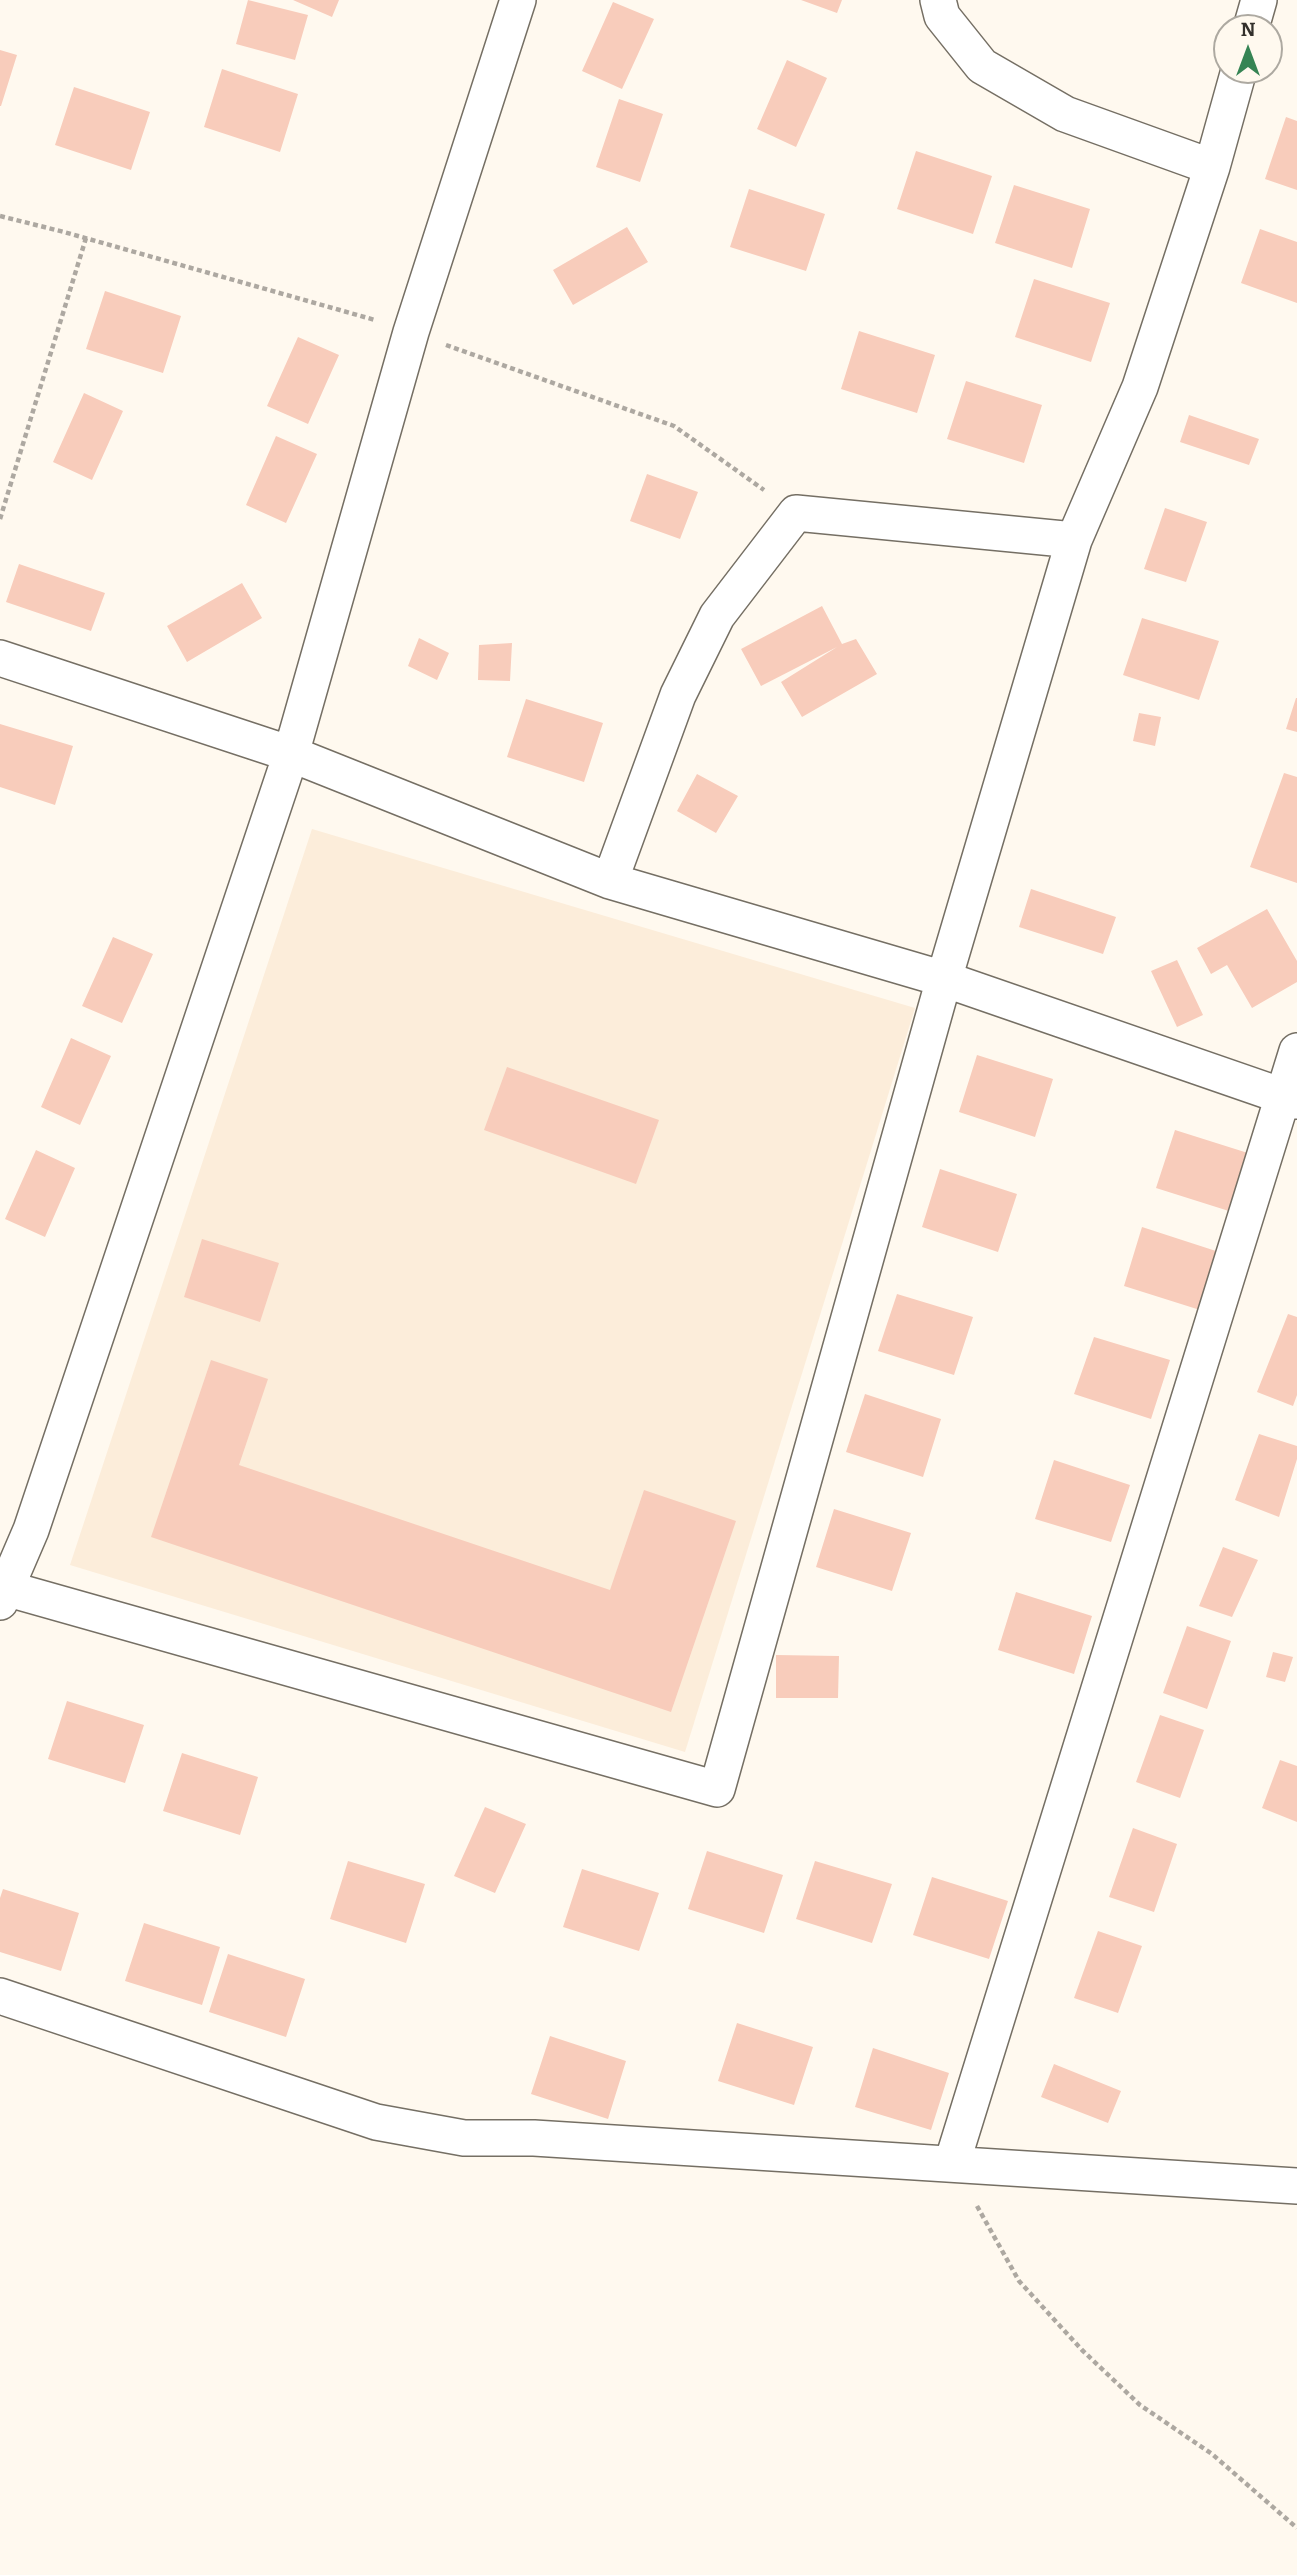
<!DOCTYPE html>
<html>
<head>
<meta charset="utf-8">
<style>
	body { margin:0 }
	#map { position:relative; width:1297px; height:2575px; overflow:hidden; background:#fff9ef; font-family:Bitter,serif }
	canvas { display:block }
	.north { position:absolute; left:1213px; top:14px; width:70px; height:70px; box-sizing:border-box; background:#fff9ef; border:2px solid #ada9a1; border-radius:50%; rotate:0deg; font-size:19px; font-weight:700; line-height:28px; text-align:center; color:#33302c }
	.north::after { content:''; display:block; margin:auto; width:24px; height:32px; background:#368454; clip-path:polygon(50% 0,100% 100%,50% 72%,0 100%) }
</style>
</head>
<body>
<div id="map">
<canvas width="1297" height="2575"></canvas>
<div class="north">N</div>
</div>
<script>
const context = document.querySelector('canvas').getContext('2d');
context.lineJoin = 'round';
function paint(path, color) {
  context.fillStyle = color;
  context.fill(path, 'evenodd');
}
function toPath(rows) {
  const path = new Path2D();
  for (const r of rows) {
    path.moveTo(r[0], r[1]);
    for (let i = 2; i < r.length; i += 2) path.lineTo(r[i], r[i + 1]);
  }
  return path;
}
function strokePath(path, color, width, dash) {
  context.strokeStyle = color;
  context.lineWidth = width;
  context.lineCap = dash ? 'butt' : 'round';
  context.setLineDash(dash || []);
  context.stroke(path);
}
const education = toPath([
	[312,829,915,1008,685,1752,70,1565]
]);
const building = toPath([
	[248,0,308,15,295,60,236,44],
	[293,0,339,0,332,17],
	[801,0,842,0,837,13],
	[613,2,654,19,622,89,582,71],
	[0,50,17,55,1,106,0,106],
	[787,60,827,78,796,147,757,129],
	[222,69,298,94,280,152,204,127],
	[74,87,150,112,131,170,55,145],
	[619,99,663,114,640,182,596,167],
	[1286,117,1297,121,1297,190,1265,179],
	[916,151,992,176,973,234,897,209],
	[1014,185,1090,209,1072,268,995,243],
	[749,189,825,214,806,271,730,247],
	[627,227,648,262,573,305,553,270],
	[1260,229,1297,242,1297,303,1241,283],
	[1034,279,1110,303,1091,362,1015,337],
	[105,291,181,316,163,373,86,349],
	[859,331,935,355,917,413,841,389],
	[298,337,339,355,308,424,267,406],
	[966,381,1042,405,1024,463,947,439],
	[84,393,123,411,92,480,53,462],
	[1189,415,1259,439,1249,465,1180,442],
	[276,436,317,454,286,523,246,505],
	[647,474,698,492,680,539,630,521],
	[1165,508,1207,522,1186,582,1144,569],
	[19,564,105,593,91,631,6,602],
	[242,583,262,618,187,662,167,626],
	[822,606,842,644,856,639,877,674,802,717,781,682,837,647,761,686,741,649],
	[1142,618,1219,641,1199,700,1123,675],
	[419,638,449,653,437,680,408,666],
	[512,643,510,681,478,680,479,645],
	[1296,698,1297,698,1297,732,1286,729],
	[526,699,603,723,584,782,507,757],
	[1139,713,1161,717,1155,746,1133,741],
	[0,724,73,746,55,805,0,787],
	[1284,773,1297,777,1297,883,1250,867],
	[697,774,738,796,716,833,677,811],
	[1031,889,1116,917,1103,954,1019,927],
	[1267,909,1297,961,1297,982,1252,1008,1227,965,1211,974,1197,948],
	[113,937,153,954,122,1023,82,1006],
	[1177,960,1203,1015,1177,1027,1151,971],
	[71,1038,111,1056,80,1125,41,1107],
	[977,1055,1053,1079,1035,1137,959,1112],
	[507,1067,659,1120,636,1184,484,1130],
	[1175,1130,1251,1154,1232,1212,1156,1188],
	[36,1150,75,1168,45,1237,5,1219],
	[940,1169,1017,1194,998,1252,922,1227],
	[1142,1227,1219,1252,1200,1310,1124,1286],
	[202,1239,279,1263,260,1322,184,1297],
	[897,1294,973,1317,954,1375,878,1351],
	[1288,1314,1297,1317,1297,1395,1293,1406,1257,1392],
	[1094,1337,1170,1360,1151,1419,1074,1394],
	[211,1360,268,1379,239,1465,610,1590,644,1490,736,1521,671,1712,151,1537],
	[865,1394,941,1419,923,1477,846,1452],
	[1259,1434,1297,1446,1297,1459,1279,1517,1235,1500],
	[1054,1460,1130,1485,1111,1542,1035,1519],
	[834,1509,911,1533,892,1591,816,1567],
	[1223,1547,1258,1560,1232,1617,1199,1606],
	[1016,1592,1092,1616,1074,1674,998,1650],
	[1187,1626,1231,1641,1207,1709,1163,1693],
	[1273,1652,1293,1657,1285,1682,1266,1677],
	[776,1655,839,1656,838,1698,776,1698],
	[67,1701,144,1725,125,1783,48,1759],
	[1160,1715,1204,1730,1180,1798,1136,1782],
	[182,1753,258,1777,240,1835,163,1811],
	[1280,1760,1297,1766,1297,1822,1262,1808],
	[485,1807,526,1824,495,1893,454,1876],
	[1133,1828,1177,1844,1154,1912,1109,1897],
	[707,1851,783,1875,764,1933,688,1909],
	[348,1861,425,1884,406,1943,330,1919],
	[815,1861,892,1884,872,1943,796,1919],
	[582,1869,659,1893,639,1951,563,1927],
	[932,1877,1008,1901,989,1959,913,1935],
	[3,1889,79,1913,61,1971,0,1952,0,1898],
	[144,1923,220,1947,202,2005,125,1981],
	[1098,1931,1142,1946,1118,2013,1074,1998],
	[228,1954,305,1979,286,2037,209,2012],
	[737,2023,813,2047,794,2105,718,2081],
	[550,2036,626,2061,608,2119,531,2094],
	[873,2048,949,2073,931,2130,855,2107],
	[1054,2064,1121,2091,1108,2123,1041,2097]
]);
const path = toPath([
	[0,216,64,232,375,320],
	[446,345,674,426,764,490],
	[0,519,86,238],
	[977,2206,1019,2281,1082,2350,1140,2405,1212,2454,1297,2528]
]);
const street = toPath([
	[938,0,942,16,982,66,1065,114,1212,167],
	[1251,28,1259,0],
	[0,658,291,754,610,881,944,979,1297,1101],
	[610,881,678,695,717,616,796,513,1074,540],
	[5,1588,717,1789,944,979,1074,540,1140,387,1212,167,1239,70],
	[0,1602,31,1530,291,754,411,332,518,0],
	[0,1996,376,2122,464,2138,534,2138,1297,2186],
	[952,2163,1297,1051]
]);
paint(education, '#fcedda');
paint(building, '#f8ccbb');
strokePath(street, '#756f64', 38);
strokePath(path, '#ada8a1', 4.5, [5, 3.5]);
strokePath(street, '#fff', 35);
</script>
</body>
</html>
